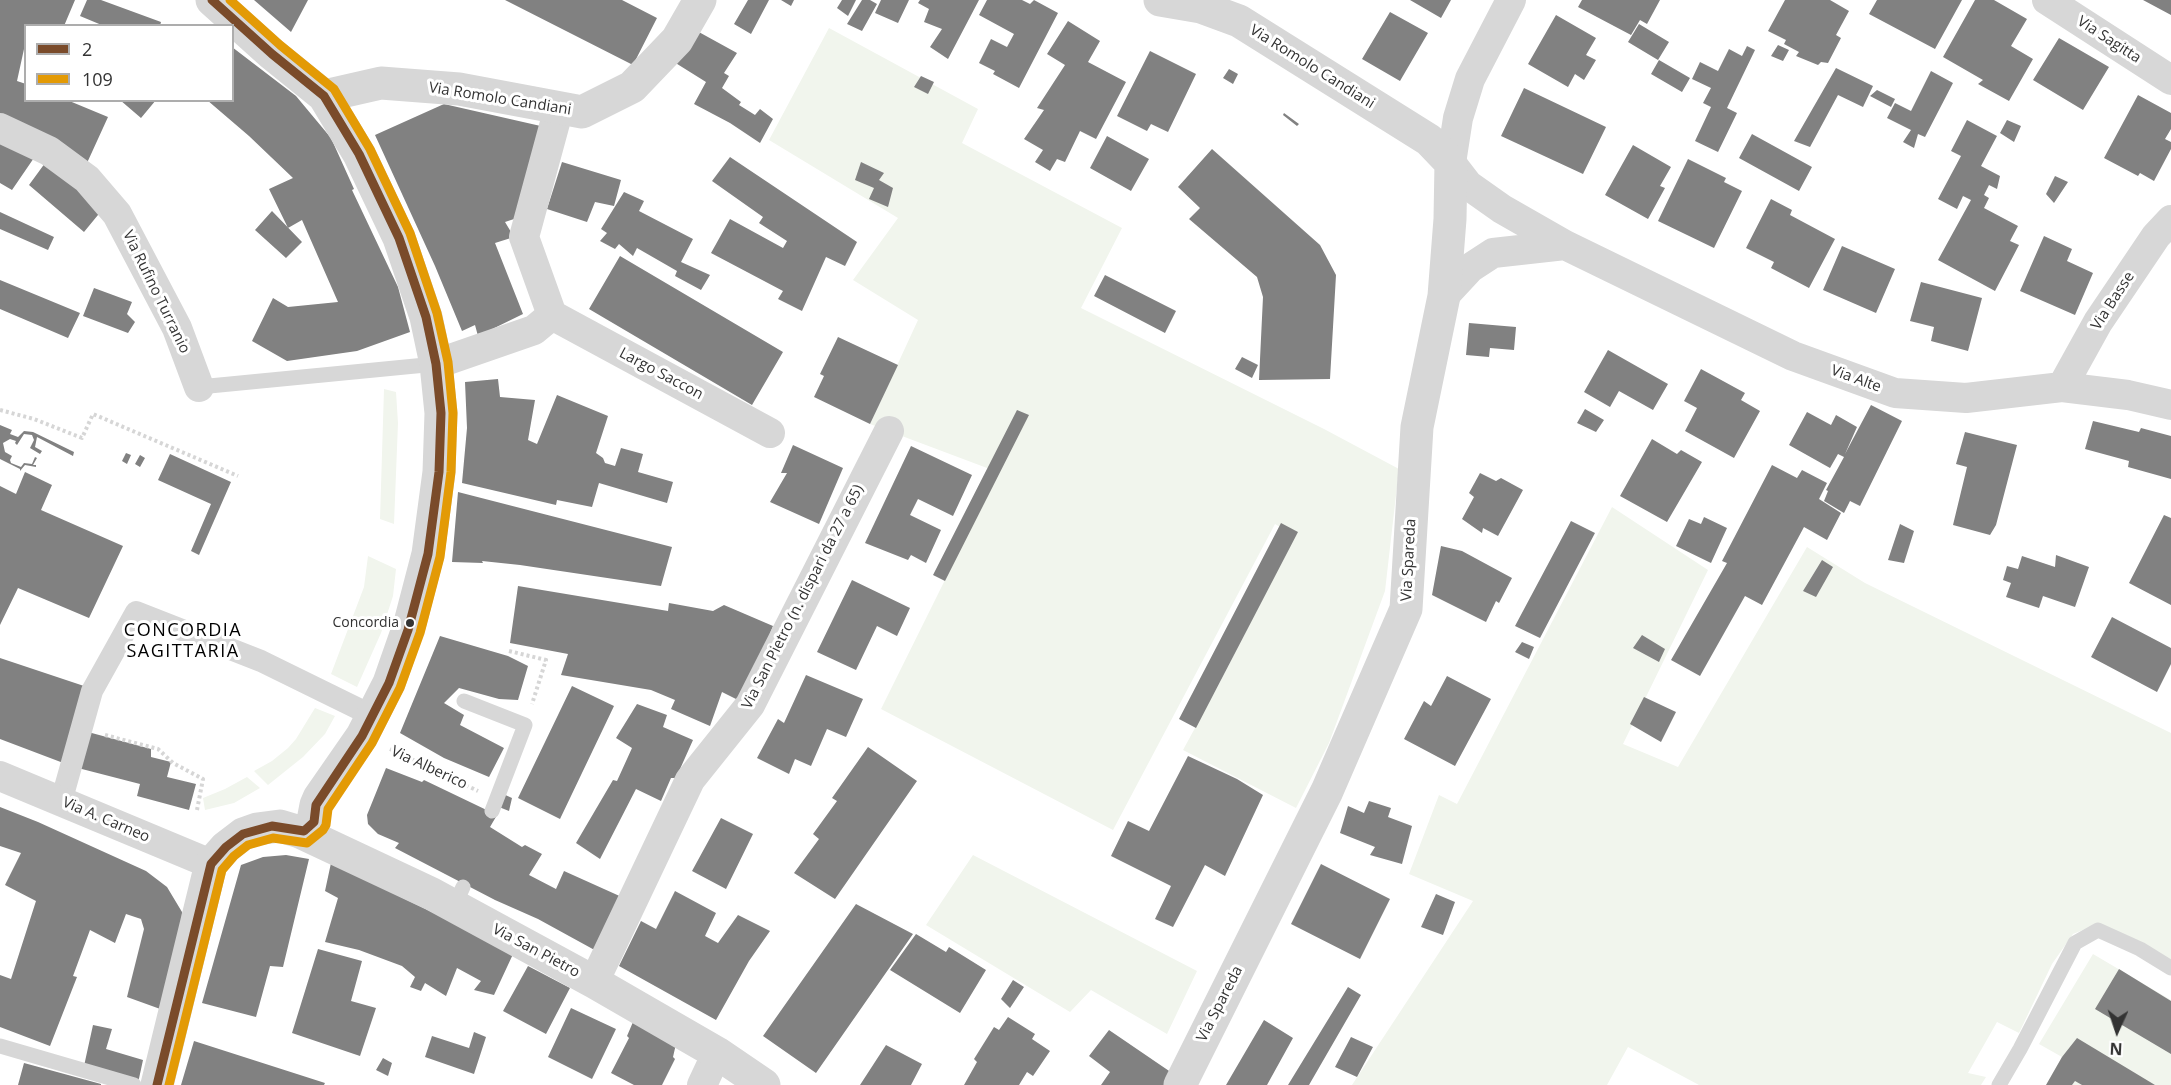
<!DOCTYPE html>
<html>
<head>
<meta charset="utf-8">
<style>
	body { margin:0 }
	#map { position:relative; width:2171px; height:1085px; overflow:hidden; background:#fff; font-family:"Open Sans",sans-serif }
	canvas { display:block }
	.legend { position:absolute; left:24px; top:24px; width:210px; height:78px; box-sizing:border-box; background:#fff; border:2px solid #adadad; margin:0; padding:8px 10px; list-style:none; font-size:18px; color:#333 }
	.legend li { display:flex; align-items:center; gap:12px; height:30px }
	.legend b { width:30px; border:2px solid #adadad }
	.north { position:absolute; left:2087px; top:1001px; width:60px; height:60px; -webkit-text-stroke:4px #fff; paint-order:stroke; rotate:183deg; font-size:16px; font-weight:700; line-height:24px; text-align:center; color:#333 }
	.north::after { content:''; display:block; margin:auto; width:21px; height:27px; background:#333; clip-path:polygon(50% 0,100% 100%,50% 72%,0 100%) }
</style>
</head>
<body>
<div id="map">
<canvas width="2171" height="1085"></canvas>
<ul class="legend">
<li><b style="height:8px;background:#7a4b2a"></b>2</li>
<li><b style="height:8px;background:#e39a05"></b>109</li>
</ul>
<div class="north">N</div>
</div>
<script>
const context = document.querySelector('canvas').getContext('2d');
context.lineJoin = 'round';
function paint(path, color) {
  context.fillStyle = color;
  context.fill(path, 'evenodd');
}
function toPath(rows) {
  const path = new Path2D();
  for (const r of rows) {
    path.moveTo(r[0], r[1]);
    for (let i = 2; i < r.length; i += 2) path.lineTo(r[i], r[i + 1]);
  }
  return path;
}
function strokePath(path, color, width, dash) {
  context.strokeStyle = color;
  context.lineWidth = width;
  context.lineCap = dash ? 'butt' : 'round';
  context.setLineDash(dash || []);
  context.stroke(path);
}
function write(font, color, halo, rows, align = 'center') {
  context.font = font + ' "Open Sans",sans-serif';
  context.lineWidth = 6;
  context.setLineDash([]);
  context.textBaseline = 'middle';
  context.strokeStyle = halo;
  context.fillStyle = color;
  for (const [text, x, y, turn = 0] of rows) {
    context.save();
    context.translate(x, y);
    context.rotate((+turn || 0) * Math.PI / 180);
    context.textAlign = isNaN(turn) ? turn : align;
    if (halo) context.strokeText(text, 0, 0);
    context.fillText(text, 0, 0);
    context.restore();
  }
}
const green = toPath([
	[829,28,978,109,962,143,1122,228,1081,308,1324,429,1399,469,1385,591,1329,743,1296,808,1183,750,1219,684,1295,536,1275,524,1113,830,881,709,1001,467,995,471,870,424,918,320,853,280,898,218,769,140],
	[384,389,396,392,398,423,394,524,380,519],
	[1612,507,1708,570,1623,744,1678,767,1807,547,1865,583,2171,733,2171,961,2095,925,2073,934,2052,964,2019,1033,1997,1022,1968,1073,1986,1077,1981,1085,1699,1085,1628,1047,1607,1085,1352,1085,1473,901,1409,874,1439,795,1457,804],
	[368,556,396,569,393,596,381,633,357,687,331,674,364,587],
	[315,708,335,716,325,734,303,757,268,785,254,771,272,761,288,748,296,739],
	[247,777,260,788,234,803,205,810,203,798,225,789],
	[973,855,1197,971,1167,1034,1091,990,1070,1012,926,925],
	[2093,954,2171,1000,2171,1085,2046,1085,2062,1057,2039,1044]
]);
const building = toPath([
	[0,0,75,0,64,26,26,26,26,50,24,49,17,81,26,84,26,100,67,100,108,117,87,163,0,121],
	[87,0,101,0,161,22,160,26,104,26,80,16],
	[254,0,308,0,291,32],
	[505,0,622,0,657,18,633,65],
	[748,0,769,0,751,34,734,24],
	[781,0,794,0,791,6],
	[842,0,856,0,848,16,837,8],
	[862,0,870,0,877,4,862,31,847,24],
	[881,0,909,0,898,23,875,13],
	[920,0,979,0,948,59,930,47,942,29,924,22,929,9,918,3],
	[987,0,1022,0,1030,4,1034,0,1058,13,1019,88,993,74,995,71,979,63,991,39,1007,47,1014,34,979,15],
	[1410,0,1451,0,1441,18],
	[1582,0,1660,0,1647,24,1640,20,1631,35,1578,7],
	[1785,0,1830,0,1849,11,1836,35,1841,38,1828,63,1821,62,1818,65,1796,56,1799,52,1784,44,1786,40,1768,31],
	[1877,0,1962,0,1935,49,1869,14],
	[1975,0,1994,0,2027,19,2011,46,2033,59,2009,101,1978,84,1983,80,1943,57],
	[2143,0,2171,0,2171,15],
	[1390,12,1428,33,1400,81,1362,59],
	[1556,15,1596,38,1586,55,1596,60,1584,80,1575,74,1568,87,1528,64],
	[1068,21,1100,41,1088,62,1126,82,1096,139,1080,131,1065,162,1057,159,1050,171,1035,162,1043,150,1024,139,1044,110,1037,108,1065,65,1047,54],
	[1639,24,1669,42,1658,60,1628,42],
	[697,31,737,53,724,73,729,76,722,88,741,102,739,105,755,115,760,109,773,119,760,143,730,123,694,104,706,82,674,62],
	[2059,38,2109,67,2083,110,2033,80],
	[1778,45,1789,50,1783,61,1771,56],
	[1747,46,1755,50,1727,108,1737,113,1718,152,1695,141,1711,107,1703,103,1711,88,1692,79,1700,62,1718,71,1729,49,1742,56],
	[232,47,296,96,331,138,354,189,352,190,398,287,410,332,357,351,287,361,252,341,273,298,288,307,338,302,302,220,288,228,269,189,293,178,249,136,207,100,232,100],
	[1150,51,1196,74,1168,132,1151,124,1147,131,1117,116],
	[1659,60,1690,78,1682,92,1651,74],
	[1836,68,1873,86,1863,107,1838,95,1810,147,1794,141],
	[1229,69,1238,74,1233,84,1223,78],
	[1931,71,1953,83,1925,137,1918,134,1914,148,1903,142,1911,130,1887,118,1895,103,1911,111],
	[921,76,934,82,928,94,914,87],
	[1524,88,1606,127,1583,174,1501,136],
	[1877,90,1895,99,1891,107,1870,96],
	[2138,95,2171,113,2171,129,2165,139,2171,142,2171,149,2154,181,2140,173,2138,176,2104,158],
	[120,100,156,100,141,118],
	[444,104,545,127,517,218,505,222,514,237,495,243,523,314,478,336,475,325,462,331,435,266,375,135],
	[1284,113,1299,124,1297,126,1283,115],
	[1967,120,1997,136,1981,166,2000,176,1997,189,1989,185,1984,195,1989,198,1984,208,2018,226,2010,241,2019,245,1995,291,1938,260,1971,200,1963,196,1957,209,1938,199,1961,156,1951,151],
	[2007,120,2021,126,2014,142,2000,133],
	[1752,134,1812,167,1799,191,1739,158],
	[0,136,38,152,12,190,0,183],
	[1107,136,1149,159,1131,191,1090,168],
	[1633,145,1671,167,1660,186,1665,188,1648,219,1605,195],
	[1212,149,1320,245,1336,275,1330,379,1259,380,1263,297,1257,277,1189,219,1200,208,1178,187],
	[730,157,857,242,845,266,826,257,802,311,778,299,783,291,711,253,730,219,783,248,787,241,759,223,763,217,712,181],
	[48,159,107,204,84,232,29,185],
	[1688,159,1726,178,1724,182,1742,191,1714,248,1658,221],
	[562,162,621,180,614,206,595,202,587,222,547,209],
	[861,162,884,173,879,180,893,188,888,207,869,199,874,188,855,180],
	[2055,176,2068,182,2054,203,2046,194],
	[624,192,644,201,639,211,693,239,681,262,710,275,701,290,675,276,677,271,637,248,633,256,619,244,615,249,600,241,607,233,601,229],
	[1771,199,1792,210,1790,215,1835,239,1809,288,1771,268,1774,262,1746,248],
	[272,211,302,242,286,258,255,230],
	[0,212,54,237,48,250,0,229],
	[2044,236,2072,249,2067,261,2093,273,2075,315,2020,291],
	[1842,246,1895,269,1876,313,1823,290],
	[620,256,783,352,752,405,589,309],
	[1105,275,1176,311,1165,333,1094,296],
	[0,280,80,313,68,338,0,309],
	[1921,282,1982,298,1968,351,1931,341,1934,327,1910,321],
	[94,288,132,302,127,314,135,322,128,333,83,316],
	[1469,323,1516,327,1514,350,1490,348,1489,357,1466,355],
	[838,337,898,365,870,424,814,397,824,376,820,374],
	[1608,350,1668,384,1653,410,1619,391,1610,407,1584,392],
	[1242,357,1258,365,1252,378,1235,369],
	[1701,369,1745,393,1741,400,1760,411,1734,458,1685,431,1697,408,1684,401],
	[498,379,500,397,535,400,528,440,537,444,557,395,608,416,596,453,603,458,605,463,615,466,621,448,643,454,638,472,673,482,667,503,599,483,592,507,557,500,556,505,462,483,467,428,465,382],
	[1871,405,1902,421,1860,506,1850,501,1844,513,1824,501,1828,491,1826,490,1844,457,1838,454,1830,468,1789,445,1807,412,1831,425,1836,415,1857,427,1845,454],
	[1585,409,1604,420,1596,432,1577,423],
	[1017,410,1029,415,945,581,933,575],
	[2093,421,2139,432,2141,428,2171,436,2171,479,2128,467,2129,461,2085,449],
	[0,425,12,430,10,434,18,437,24,431,33,432,74,452,73,456,37,437,35,447,42,451,40,454,30,448,34,440,32,435,24,434,17,445,15,443,16,441,10,439,3,443,5,452,12,456,10,460,11,463,21,467,24,463,32,464,35,457,37,458,33,465,36,465,36,467,25,465,20,471,20,469,0,459],
	[1965,432,2017,445,1996,525,1990,535,1953,525,1967,467,1956,464],
	[1652,439,1677,454,1681,450,1702,462,1667,522,1620,496],
	[793,445,843,468,819,524,770,502,787,473,781,473],
	[911,446,972,475,953,516,918,499,910,515,941,530,926,563,911,555,908,560,865,543],
	[126,453,131,455,127,464,122,461],
	[170,454,231,482,199,555,191,551,211,504,158,480],
	[140,455,145,458,140,467,135,464],
	[1772,465,1797,478,1802,470,1827,483,1819,499,1841,513,1827,540,1804,527,1762,605,1745,596,1700,676,1671,660,1727,563,1722,561],
	[25,472,52,485,41,510,123,546,89,618,18,588,0,625,0,486,16,494],
	[1480,473,1496,481,1501,478,1523,490,1498,536,1483,528,1482,533,1462,519,1474,497,1469,493],
	[458,492,672,547,661,586,520,565,482,561,483,563,452,562],
	[2164,515,2171,518,2171,605,2129,583],
	[1704,517,1727,528,1711,563,1676,546,1689,519,1701,524],
	[1571,521,1595,533,1540,638,1515,626],
	[1281,523,1298,532,1196,728,1179,719],
	[1900,524,1914,531,1904,563,1888,560],
	[1441,546,1462,551,1512,578,1499,603,1496,601,1486,622,1432,595],
	[2056,555,2089,567,2075,607,2043,596,2039,608,2006,597,2011,583,2003,580,2007,566,2018,569,2022,556,2055,567],
	[1822,560,1833,567,1816,597,1803,591],
	[852,580,910,608,897,636,877,626,856,670,817,652],
	[518,586,668,611,669,603,713,611,724,605,773,626,763,651,738,700,722,692,710,726,671,709,675,700,651,690,561,675,568,654,510,643],
	[2112,617,2171,648,2171,664,2157,692,2091,657],
	[1642,635,1665,649,1659,662,1633,648],
	[440,636,508,656,528,666,518,700,499,699,459,688,444,703,464,715,460,725,504,748,489,777,444,758,400,733],
	[1522,642,1534,647,1529,659,1515,652],
	[0,658,87,687,66,764,0,739],
	[806,675,863,699,846,737,827,729,811,766,795,759,789,774,757,758,778,719,784,723],
	[1447,676,1491,699,1455,766,1404,739,1424,701,1431,706],
	[572,686,614,706,560,819,518,798],
	[1644,697,1676,712,1661,742,1630,724],
	[637,704,667,715,663,727,693,740,676,778,671,778,661,801,636,789,600,859,576,843,613,780,617,781,632,748,616,738],
	[88,732,151,749,151,757,171,762,167,777,196,784,189,810,137,796,140,784,78,768],
	[868,747,917,781,835,899,794,873,819,839,813,834,837,801,832,798],
	[1188,756,1237,779,1263,795,1225,876,1205,865,1173,927,1155,919,1171,886,1111,856,1128,821,1149,831],
	[386,768,422,782,424,780,497,815,490,827,522,847,525,845,542,854,529,875,556,889,564,871,624,898,600,953,538,919,495,900,395,848,399,843,378,834,368,824,367,815],
	[501,793,512,798,509,811,494,805],
	[1369,801,1391,808,1388,817,1412,826,1402,864,1370,855,1375,847,1340,833,1348,806,1364,813],
	[0,807,38,822,146,871,167,887,182,912,181,938,163,1010,127,997,144,929,141,919,126,914,115,943,90,930,73,976,77,977,50,1046,0,1027,0,975,11,979,36,901,5,885,21,853,0,846],
	[721,818,753,834,726,889,692,871],
	[286,855,309,859,283,967,270,966,256,1017,202,1003,241,865,263,857],
	[331,863,514,952,494,995,474,990,481,981,457,968,446,996,425,983,421,991,410,987,415,977,402,966,359,950,325,942,338,898,325,891],
	[1321,864,1390,899,1360,959,1291,924],
	[675,891,716,913,705,936,718,943,738,915,770,931,749,961,716,1020,619,966,641,921,656,929],
	[1436,894,1455,902,1443,935,1421,927],
	[856,904,913,934,816,1073,763,1036],
	[916,934,946,952,949,947,986,970,960,1013,890,970],
	[318,949,362,961,351,1001,376,1008,360,1056,292,1033],
	[528,966,570,988,546,1034,503,1011],
	[2119,969,2171,1001,2171,1054,2095,1009],
	[1013,980,1024,987,1010,1008,1001,999],
	[1348,987,1361,995,1309,1085,1288,1085],
	[571,1008,616,1029,592,1079,548,1057],
	[1008,1017,1035,1034,1032,1039,1050,1051,1033,1076,1027,1072,1019,1085,964,1085,977,1062,974,1059,994,1027,999,1030],
	[1264,1020,1293,1038,1267,1085,1226,1085],
	[633,1022,676,1044,673,1057,675,1059,662,1085,634,1085,611,1073,629,1038,627,1036],
	[93,1025,112,1029,106,1049,143,1060,138,1083,84,1066],
	[1109,1030,1175,1075,1169,1085,1101,1085,1110,1072,1089,1056],
	[474,1032,486,1037,474,1074,425,1057,432,1036,469,1048],
	[1351,1037,1373,1047,1357,1077,1335,1067],
	[2077,1038,2155,1085,2082,1085,2075,1081,2072,1085,2046,1085,2062,1057],
	[194,1041,325,1083,324,1085,181,1085],
	[886,1045,922,1064,911,1085,860,1085],
	[383,1058,392,1063,388,1076,376,1070],
	[24,1063,101,1084,101,1085,18,1085]
]);
const path = toPath([
	[0,410,34,419,82,438,93,414,238,476],
	[509,651,546,660,532,704],
	[105,735,158,749,173,763,203,779,197,810],
	[390,749,478,791]
]);
const service = toPath([
	[199,387,436,364],
	[464,701,525,725,492,811],
	[454,907,463,887],
	[0,1046,134,1085],
	[1999,1085,2020,1049,2075,943,2098,930,2140,949,2171,968]
]);
const pedestrian = toPath([
	[61,802,92,691,136,612,261,661,373,716]
]);
const minor = toPath([
	[1511,0,1470,79,1458,118,1451,163,1468,185,1502,209,1565,245,1793,356,1895,393,1966,398,2062,387,2128,395,2171,405],
	[2047,0,2171,80],
	[0,128,49,151,87,179,117,214,177,328,199,387],
	[1444,296,1470,268,1493,253,1565,245],
	[552,315,770,433],
	[436,364,534,330,552,315,524,237,559,108],
	[2062,387,2098,322,2156,236,2171,220],
	[0,776,211,864],
	[594,982,690,780,750,705,889,431],
	[702,1085,717,1053]
]);
const tertiary = toPath([
	[212,0,272,54,324,96,359,154,399,238,426,317,436,364,441,413,439,472,428,554,410,623,389,683,362,736,319,798,316,805,312,826,304,831,300,832],
	[1160,0,1201,7,1239,21,1429,140,1451,163,1450,219,1444,296,1417,427,1406,609,1327,791,1180,1085],
	[324,96,381,83,459,89,582,112,632,87,677,40,700,0],
	[157,1085,211,864,226,847,243,834,257,829,280,826,300,832,432,894,594,982,717,1053,764,1085]
]);
const bus1 = toPath([
	[157,1085,211,864,226,847,243,834,272,826,304,831,314,822,316,805,362,736,389,683,408,630,428,554,439,472,441,413,436,364,426,317,399,238,359,154,324,96,272,54,212,0]
]);
const bus2 = toPath([
	[169,1085,222,870,234,856,248,845,273,838,307,843,323,830,326,825,328,809,372,743,400,688,420,633,440,557,451,472,453,413,448,362,437,313,410,233,370,149,334,89,280,45,230,0]
]);
const markers = [
	[410,623,5,"#333"]
];
const busNames = [
	["Concordia",399,623]
];
const streetNames = [
	["Via Sagitta",2109,40,33],
	["Via Romolo Candiani",1312,67,32],
	["Via Romolo Candiani",500,99,9],
	["Via Rufino Turranio",156,292,64],
	["Via Basse",2113,301,-57],
	["Largo Saccon",661,374,28],
	["Via Alte",1856,379,20],
	["Via Spareda",1409,560,-87],
	["Via San Pietro (n. dispari da 27 a 65)",803,597,-63],
	["Via Alberico",429,768,25],
	["Via A. Carneo",106,820,23],
	["Via San Pietro",536,951,28],
	["Via Spareda",1220,1004,-63]
];
const quarterNames = [
	["CONCORDIA",183,631],
	["SAGITTARIA",183,652]
];
paint(green, '#f1f5ed');
paint(building, '#818181');
strokePath(path, '#d6d6d6', 4, [3, 3]);
strokePath(service, '#d7d7d7', 15);
strokePath(pedestrian, '#d7d7d7', 22);
strokePath(minor, '#d7d7d7', 30);
strokePath(tertiary, '#d7d7d7', 33);
strokePath(bus1, '#7a4b2a', 9);
strokePath(bus2, '#e39a05', 9);
for (const [x, y, r, color] of markers) {
  const dot = new Path2D();
  dot.arc(x, y, r, 0, 2 * Math.PI);
  context.fillStyle = color;
  context.fill(dot);
  strokePath(dot, '#fff', 2);
}
write('14px', '#333', '#fff', busNames, 'right');
write('15px', '#333', '#fff', streetNames);
context.letterSpacing = '1.5px';
write('18px', '#000', '#fff', quarterNames);
context.letterSpacing = '0px';
</script>
</body>
</html>
